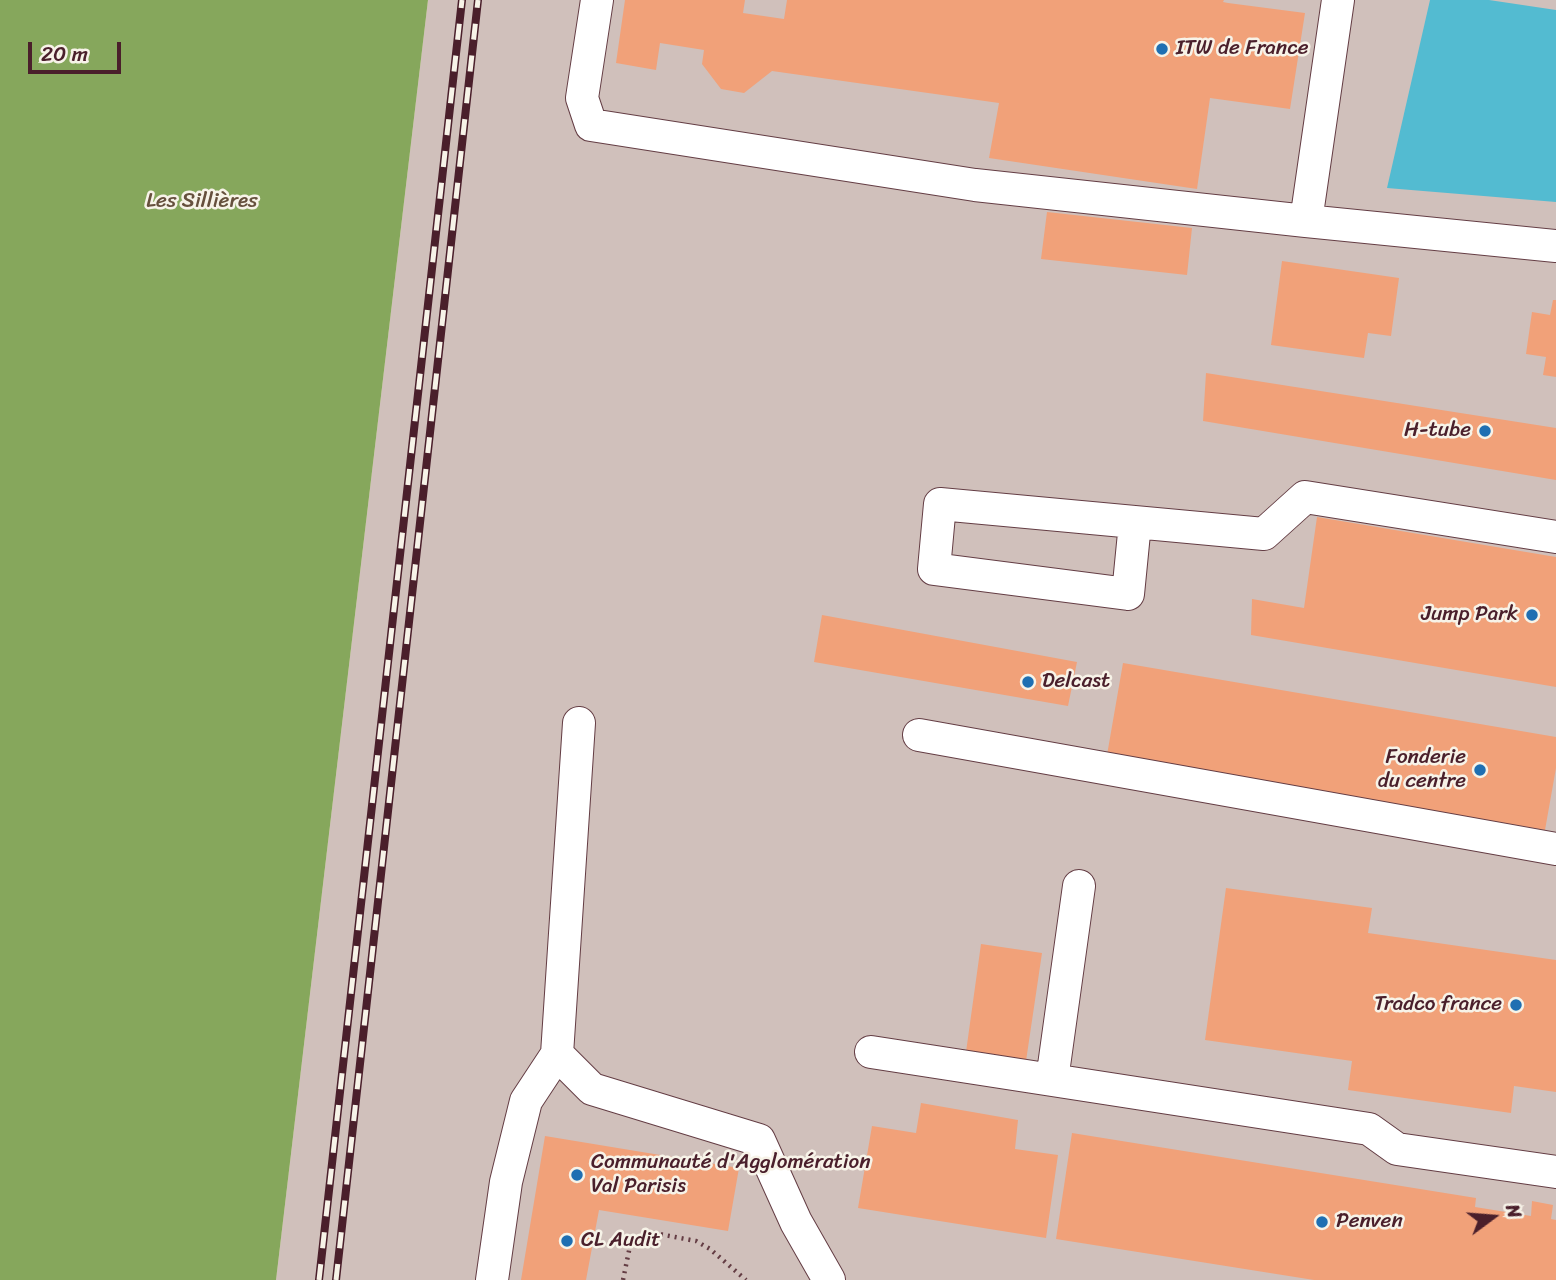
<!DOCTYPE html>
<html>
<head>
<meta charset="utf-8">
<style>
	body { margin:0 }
	#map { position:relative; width:1556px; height:1280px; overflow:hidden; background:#f4e6cf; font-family:Sriracha,sans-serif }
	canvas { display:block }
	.north { position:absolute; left:1458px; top:1182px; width:70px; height:70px; -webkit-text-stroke:5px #f7f3e8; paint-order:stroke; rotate:74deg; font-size:19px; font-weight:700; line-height:28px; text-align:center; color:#4a1f2b }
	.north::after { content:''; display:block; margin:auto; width:24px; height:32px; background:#4a1f2b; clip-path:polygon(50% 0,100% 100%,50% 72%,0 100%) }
	.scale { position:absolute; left:28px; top:42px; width:93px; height:32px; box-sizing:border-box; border:4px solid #4a1f2b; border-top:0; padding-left:9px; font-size:21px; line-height:24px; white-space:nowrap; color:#4a1f2b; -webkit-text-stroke:5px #f7f3e8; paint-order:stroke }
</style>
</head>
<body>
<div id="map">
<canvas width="1556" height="1280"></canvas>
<div class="north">N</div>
<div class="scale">20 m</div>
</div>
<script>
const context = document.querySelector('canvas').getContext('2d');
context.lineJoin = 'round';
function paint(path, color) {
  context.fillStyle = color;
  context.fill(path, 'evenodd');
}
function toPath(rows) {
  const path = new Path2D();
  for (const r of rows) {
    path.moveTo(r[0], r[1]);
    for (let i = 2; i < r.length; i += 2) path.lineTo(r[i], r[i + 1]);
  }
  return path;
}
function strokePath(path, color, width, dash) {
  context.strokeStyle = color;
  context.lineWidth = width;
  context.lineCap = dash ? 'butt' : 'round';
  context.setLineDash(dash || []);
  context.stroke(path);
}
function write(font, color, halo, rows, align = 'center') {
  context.font = font + ' Sriracha,sans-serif';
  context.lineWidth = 5;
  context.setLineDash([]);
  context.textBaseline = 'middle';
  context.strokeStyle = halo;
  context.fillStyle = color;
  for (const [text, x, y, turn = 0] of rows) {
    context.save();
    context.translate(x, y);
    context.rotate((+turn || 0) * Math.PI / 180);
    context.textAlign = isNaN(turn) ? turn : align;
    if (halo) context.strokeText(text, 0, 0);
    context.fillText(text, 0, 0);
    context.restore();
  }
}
const industrial = toPath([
	[428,0,1556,0,1556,1280,276,1280]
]);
const forest = toPath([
	[0,0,428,0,276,1280,0,1280]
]);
const water = toPath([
	[1430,0,1489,0,1556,10,1556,202,1387,188]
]);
const building = toPath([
	[625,0,745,0,743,13,784,19,787,0,1224,0,1223,2,1228,3,1305,13,1290,109,1210,98,1197,189,989,158,999,103,772,71,744,93,721,89,702,64,704,50,660,43,656,70,616,63],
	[1047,212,1192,228,1187,275,1041,259],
	[1282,261,1399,278,1391,336,1368,333,1364,358,1271,345],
	[1553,300,1556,300,1556,377,1543,375,1546,357,1526,354,1532,312,1550,315],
	[1206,373,1556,428,1556,480,1203,421],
	[1317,517,1556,557,1556,687,1251,635,1252,599,1304,608],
	[822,615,1077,662,1068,706,814,662],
	[1123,663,1556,737,1556,768,1545,830,1107,755],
	[1226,888,1372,908,1368,933,1556,960,1556,1092,1514,1086,1511,1113,1348,1090,1352,1061,1205,1040],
	[981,944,1042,953,1026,1061,966,1052],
	[921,1103,1018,1120,1015,1149,1058,1155,1046,1238,858,1208,872,1126,916,1133],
	[1072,1133,1476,1198,1475,1207,1531,1216,1532,1201,1553,1205,1551,1219,1556,1220,1556,1280,1314,1280,1056,1239],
	[545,1136,739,1168,728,1231,599,1210,586,1280,521,1280]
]);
const path = toPath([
	[654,1233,696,1241,710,1249,746,1280],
	[623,1280,631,1241]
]);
const minor = toPath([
	[597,0,582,98,591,125,975,185,1306,221],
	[1338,0,1306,221,1556,246],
	[1135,523,1128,594,934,569,940,504,1264,534,1305,497,1556,537],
	[579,723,557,1054,592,1089,759,1140,796,1222,829,1280],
	[919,735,1556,849],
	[871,1052,1369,1129,1397,1149,1556,1172],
	[1052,1080,1079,886],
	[492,1280,506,1182,526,1101,557,1054]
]);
const rail = toPath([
	[319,1280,462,0],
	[336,1280,478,0]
]);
const markers = [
	[1162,49,7,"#1f6fb2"],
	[1485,431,7,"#1f6fb2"],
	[1532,615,7,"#1f6fb2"],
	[1028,682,7,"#1f6fb2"],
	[1480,770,7,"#1f6fb2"],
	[1516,1005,7,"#1f6fb2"],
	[577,1175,7,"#1f6fb2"],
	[1322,1222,7,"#1f6fb2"],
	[567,1241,7,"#1f6fb2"]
];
const poiNames = [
	["ITW de France",1176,49],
	["H-tube",1471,431,"right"],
	["Jump Park",1518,615,"right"],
	["Delcast",1042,682],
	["Fonderie",1466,758,"right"],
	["du centre",1466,782,"right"],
	["Tradco france",1502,1005,"right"],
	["Communauté d'Agglomération",591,1163],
	["Val Parisis",591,1187],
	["Penven",1336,1222],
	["CL Audit",581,1241]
];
const parkNames = [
	["Les Sillières",202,202]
];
paint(industrial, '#d0c0bb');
paint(forest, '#86a75c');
paint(water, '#53bbd1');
paint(building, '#f1a179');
strokePath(minor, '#643d44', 34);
strokePath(path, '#643d44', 4.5, [2, 5]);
strokePath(minor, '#fff', 32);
strokePath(rail, '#4a1f2b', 8);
strokePath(rail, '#f7f3e8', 5, [16]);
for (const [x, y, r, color] of markers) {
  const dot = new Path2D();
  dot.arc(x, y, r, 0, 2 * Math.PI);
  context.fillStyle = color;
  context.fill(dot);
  strokePath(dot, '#f7f3e8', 2.5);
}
write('21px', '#4a1f2b', '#f7f3e8', poiNames, 'left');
write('21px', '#66503d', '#f7f3e8', parkNames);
</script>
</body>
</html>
